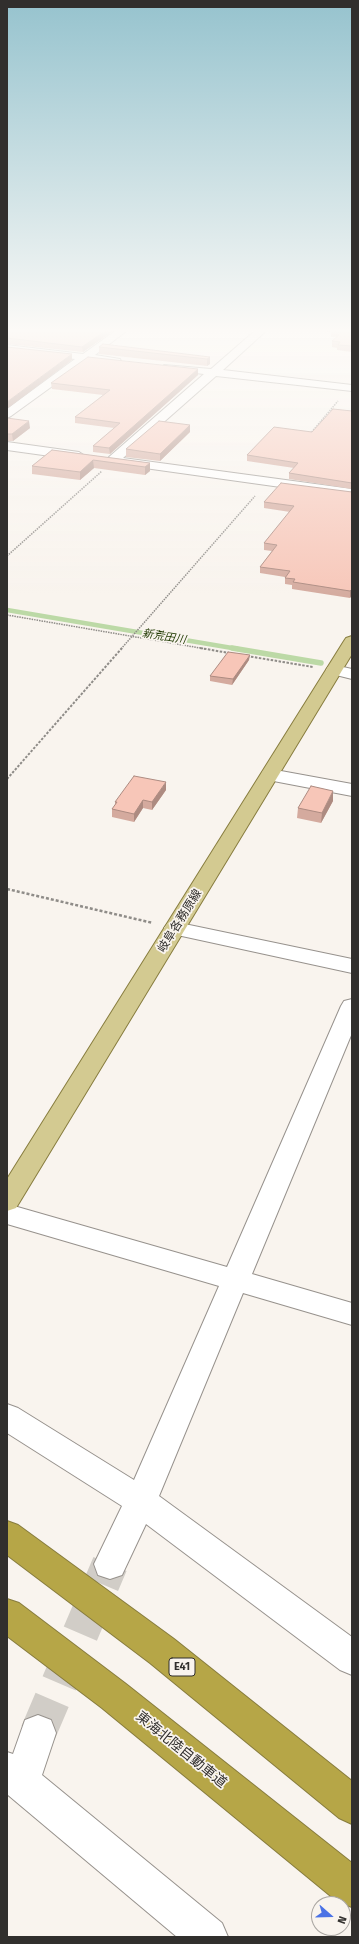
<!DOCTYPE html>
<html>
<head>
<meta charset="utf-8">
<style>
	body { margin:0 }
	#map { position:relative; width:359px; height:1944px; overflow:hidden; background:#f9f4ee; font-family:"Fira Sans",sans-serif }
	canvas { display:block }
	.frame { position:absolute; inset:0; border:8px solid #312f2d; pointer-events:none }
	.north { position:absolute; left:311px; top:1896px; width:40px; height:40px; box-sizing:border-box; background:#f9f4ee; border:1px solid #a9a5a1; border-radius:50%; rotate:110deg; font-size:11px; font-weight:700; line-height:16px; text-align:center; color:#312f2d }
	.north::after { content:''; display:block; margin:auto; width:14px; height:18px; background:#4b72e5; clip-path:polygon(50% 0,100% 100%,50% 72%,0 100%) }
</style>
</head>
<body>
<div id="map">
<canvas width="359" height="1944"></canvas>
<div class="frame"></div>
<div class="north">N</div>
</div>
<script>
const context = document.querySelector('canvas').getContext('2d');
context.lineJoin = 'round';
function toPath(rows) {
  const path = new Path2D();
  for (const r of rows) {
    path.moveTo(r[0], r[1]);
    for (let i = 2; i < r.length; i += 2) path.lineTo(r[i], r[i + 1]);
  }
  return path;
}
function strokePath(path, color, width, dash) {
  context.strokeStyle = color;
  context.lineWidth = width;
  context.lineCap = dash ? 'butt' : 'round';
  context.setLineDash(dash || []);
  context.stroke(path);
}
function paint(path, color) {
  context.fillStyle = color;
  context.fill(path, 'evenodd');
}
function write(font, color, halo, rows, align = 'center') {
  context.font = font + ' "Fira Sans","Noto Sans JP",sans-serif';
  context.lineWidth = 3.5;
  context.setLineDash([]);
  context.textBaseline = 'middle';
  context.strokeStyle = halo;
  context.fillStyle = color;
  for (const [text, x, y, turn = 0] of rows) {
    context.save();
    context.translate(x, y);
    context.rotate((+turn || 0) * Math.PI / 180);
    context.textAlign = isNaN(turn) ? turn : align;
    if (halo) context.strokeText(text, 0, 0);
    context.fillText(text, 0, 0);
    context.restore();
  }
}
const streamFar1 = toPath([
	[7,610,238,649]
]);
const stream = toPath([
	[232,648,321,663]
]);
const minorTunnel = toPath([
	[38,1733,110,1564]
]);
const pathFar2 = toPath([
	[310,434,338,401],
	[7,556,102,471],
	[7,615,206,649],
	[121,649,255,496]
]);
const pathFar1 = toPath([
	[200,648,229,653],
	[247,656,313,667],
	[7,779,122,648]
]);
const path = toPath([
	[7,889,153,923]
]);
const minor = toPath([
	[118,329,129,329,95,355,120,359,121,361,120,363,87,361,11,416,7,418,7,409,75,359,7,351,7,345,83,354,118,329],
	[257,329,268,329,223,370,352,385,352,391,216,376,123,458,352,489,352,497,109,463,107,460,109,457,204,374,168,370,163,367,164,365,211,369,257,329],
	[7,442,79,452,85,456,79,460,7,450,7,442],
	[334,665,352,669,352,679,328,673,326,670,328,667,334,665],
	[270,769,352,784,352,796,263,779,261,775,263,771,270,769],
	[175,922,352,959,352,973,168,933,164,928,168,923,175,922],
	[352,999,352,1033,252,1274,352,1303,352,1325,243,1293,159,1496,352,1637,352,1675,340,1670,146,1524,122,1575,110,1579,98,1575,94,1564,122,1506,7,1433,7,1404,18,1408,134,1480,219,1286,7,1224,7,1204,227,1267,341,1006,344,1001,352,999],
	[38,1715,51,1720,56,1733,42,1775,222,1923,228,1937,177,1937,8,1795,7,1752,13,1754,25,1720,38,1715]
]);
const major = toPath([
	[352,636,352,654,16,1208,7,1211,7,1179,344,641,346,638,352,636]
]);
const highway = toPath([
	[7,1521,18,1525,174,1639,352,1781,352,1824,339,1818,150,1663,7,1555,7,1521],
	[7,1599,19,1603,126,1684,352,1863,352,1907,338,1902,102,1708,7,1636,7,1599]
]);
const wall = toPath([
	[7,329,116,329,83,352,7,344],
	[316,329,352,329,352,352,337,350,337,348,332,347,332,341,336,337,331,337,331,332,316,330],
	[99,347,210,357,210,364,207,366,99,354],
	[198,369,198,375,110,454,93,452,93,446,114,428,75,423,75,417,103,395,52,389,51,383],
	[352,411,352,489,289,479,289,473,294,468,247,461,247,455,312,432],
	[7,418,30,428,13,441,7,441],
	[190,432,160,461,126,457,126,449],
	[52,450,150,463,150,471,145,475,94,468,80,480,32,474,32,466],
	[352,492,352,595,350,598,292,589,292,585,285,584,285,577,260,573,260,567,272,551,264,550,264,543,290,512,264,508,264,502],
	[249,660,232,685,210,681,210,676],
	[166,790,152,810,143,808,134,822,112,817,112,809,115,805,115,802],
	[333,801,321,823,297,818,298,808]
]);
const shadedWall = toPath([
	[108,329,116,329,83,352,82,347],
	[72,354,72,360,7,409,7,402],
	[210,357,210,364,207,366,207,359],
	[198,369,198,375,110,454,109,448],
	[29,421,30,428,13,441,12,434],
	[190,425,190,432,160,461,160,454],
	[93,460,94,468,80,480,80,472],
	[150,463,150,471,145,475,145,467],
	[352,589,352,595,350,598,350,591],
	[250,655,249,660,232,685,233,679],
	[166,782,166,790,152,810,152,802],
	[333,791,333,801,321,823,322,813],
	[143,800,143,808,134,822,134,814]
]);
const building = toPath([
	[7,329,108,329,82,347,7,338,7,329],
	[331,329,352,329,352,346,338,345,340,342,332,341,339,335,336,335,339,332,332,331,334,329,331,329],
	[103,344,210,357,207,359,99,347,103,344],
	[7,347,72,354,7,402,7,347],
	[88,357,198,369,109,448,93,446,120,423,75,417,110,390,51,383,88,357],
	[333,409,352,411,352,483,289,473,298,463,247,455,274,427,312,432,333,409],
	[7,418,29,421,12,434,7,434,7,418],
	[159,421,190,425,160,454,126,449,159,421],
	[52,450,150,463,145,467,93,460,80,472,32,466,52,450],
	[281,483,352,492,352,589,350,591,293,582,295,579,285,578,290,571,260,567,277,545,264,543,294,506,264,502,281,483],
	[228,652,250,655,233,679,210,676,228,652],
	[134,776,166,782,152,802,143,800,134,814,112,809,117,802,115,802,134,776],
	[311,786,333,791,322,813,298,808,311,786]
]);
const farWaternames = [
	["新荒田川",164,637,9]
];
const shields = [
	[182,1667,26]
];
const shieldNames = [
	["E41",182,1667]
];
const streetNames = [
	["岐阜各務原線",180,921,-58]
];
const nearStreetnames = [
	["東海北陸自動車道",181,1750,39]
];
strokePath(streamFar1, '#bcd9a6', 4.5);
strokePath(stream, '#bcd9a6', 5.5);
strokePath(minorTunnel, '#d1cdc7', 36, [36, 18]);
strokePath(minor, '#97928d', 2);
strokePath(major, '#877c3e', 2);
strokePath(highway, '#877c3e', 2);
strokePath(pathFar2, '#8f8c88', 1.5, [1.5, 1]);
strokePath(pathFar1, '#8f8c88', 2, [2.5, 1.5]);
strokePath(path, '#8f8c88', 2.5, [3, 2]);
paint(minor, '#fff');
paint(major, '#d3ca91');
paint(highway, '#b6a647');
paint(wall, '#d4aa9e');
paint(shadedWall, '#ad8b81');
paint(building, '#f7c6b8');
strokePath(building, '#ad8b81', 1);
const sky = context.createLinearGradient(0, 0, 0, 601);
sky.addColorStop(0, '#96c3ce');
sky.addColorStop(0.55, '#fcfaf7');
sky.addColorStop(1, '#fcfaf700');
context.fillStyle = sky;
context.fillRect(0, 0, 359, 601);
write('italic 11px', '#243d06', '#f9f4ee', farWaternames);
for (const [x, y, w] of shields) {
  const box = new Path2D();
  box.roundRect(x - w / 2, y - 9, w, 18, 3);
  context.fillStyle = '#f9f4ee';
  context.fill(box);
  strokePath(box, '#312f2d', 1);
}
write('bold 11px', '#312f2d', null, shieldNames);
write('12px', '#312f2d', '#f9f4ee', streetNames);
write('14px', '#312f2d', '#f9f4ee', nearStreetnames);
</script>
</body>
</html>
